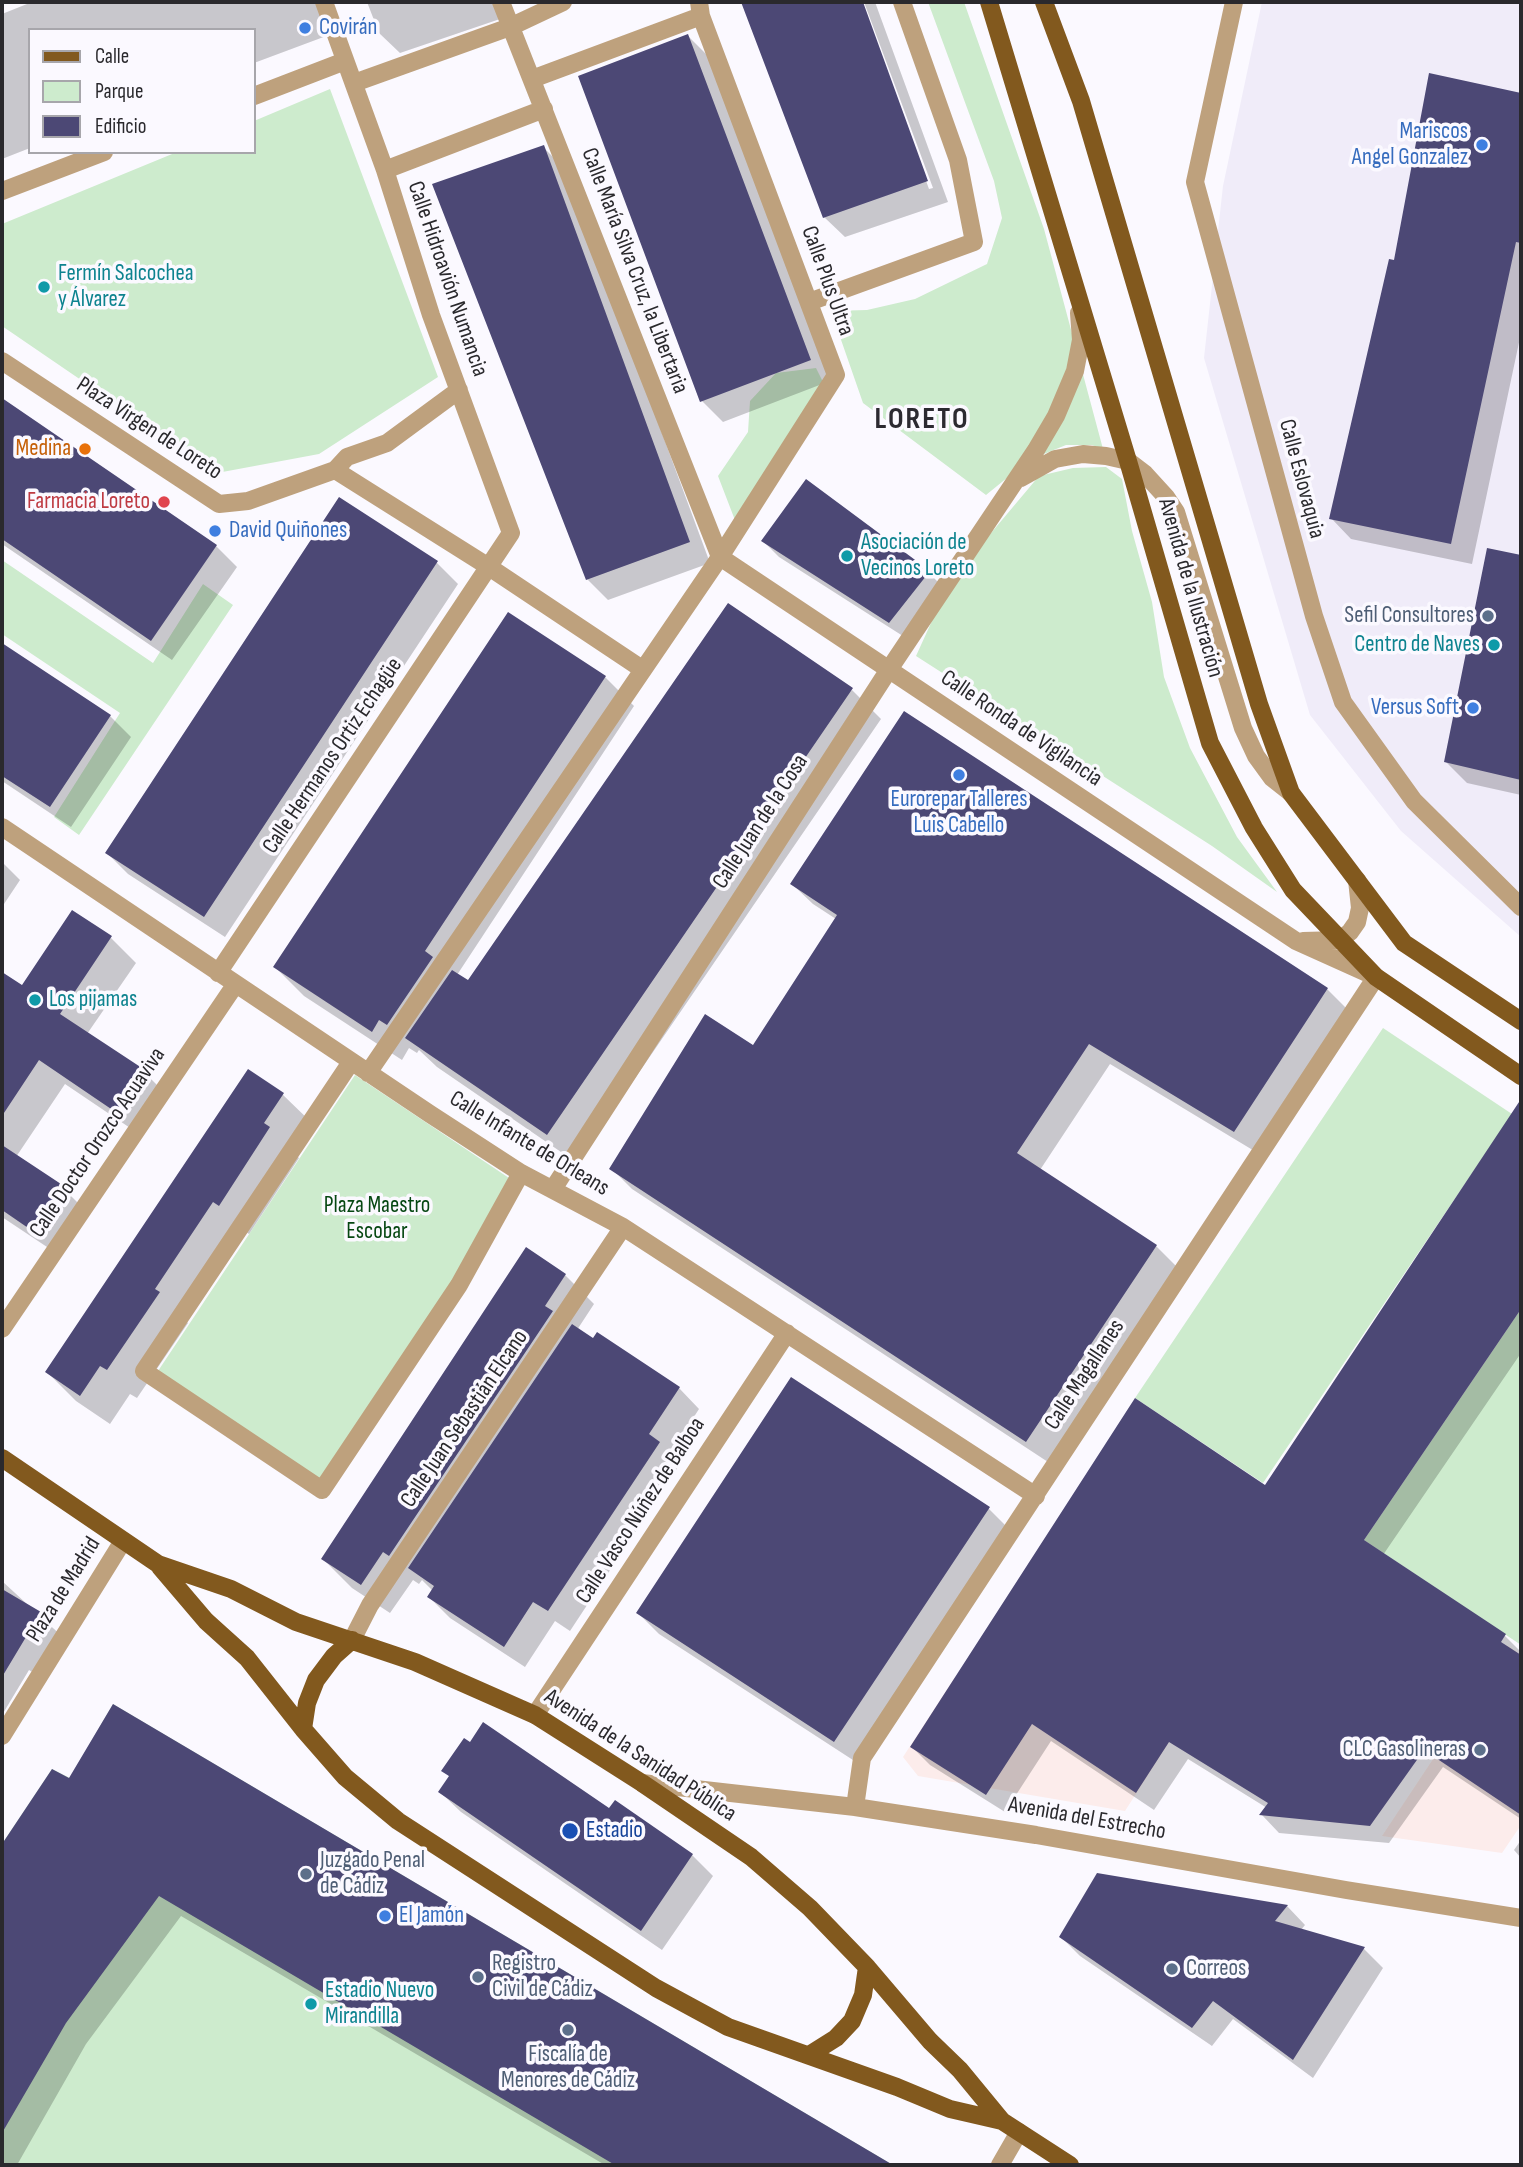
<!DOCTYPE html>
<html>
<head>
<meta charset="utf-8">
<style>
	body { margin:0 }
	#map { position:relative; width:1523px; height:2167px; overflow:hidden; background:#fbf9ff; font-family:"Sofia Sans Condensed",sans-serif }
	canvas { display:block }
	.frame { position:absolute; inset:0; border:4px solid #2a292d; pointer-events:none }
	.legend { position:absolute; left:28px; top:28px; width:228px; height:126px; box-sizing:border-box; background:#fbf9ff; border:2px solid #a7a6ab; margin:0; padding:9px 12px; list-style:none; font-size:21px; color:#2a292d }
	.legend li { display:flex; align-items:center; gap:14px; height:35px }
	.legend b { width:35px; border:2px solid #a7a6ab }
</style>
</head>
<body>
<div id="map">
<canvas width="1523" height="2167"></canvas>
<div class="frame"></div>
<ul class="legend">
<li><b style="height:9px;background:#82591e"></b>Calle</li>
<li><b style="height:19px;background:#cdebcd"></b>Parque</li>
<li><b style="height:19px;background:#4c4875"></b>Edificio</li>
</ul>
</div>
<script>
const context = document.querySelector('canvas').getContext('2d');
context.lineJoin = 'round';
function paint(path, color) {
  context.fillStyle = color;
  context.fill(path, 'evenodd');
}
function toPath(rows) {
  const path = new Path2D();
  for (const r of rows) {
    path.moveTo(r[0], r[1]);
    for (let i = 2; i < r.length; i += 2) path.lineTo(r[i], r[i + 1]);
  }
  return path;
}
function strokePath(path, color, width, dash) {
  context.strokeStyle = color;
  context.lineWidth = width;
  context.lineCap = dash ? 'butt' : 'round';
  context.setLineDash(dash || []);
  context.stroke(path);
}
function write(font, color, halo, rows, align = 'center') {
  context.font = font + ' "Sofia Sans Condensed",sans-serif';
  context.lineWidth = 7;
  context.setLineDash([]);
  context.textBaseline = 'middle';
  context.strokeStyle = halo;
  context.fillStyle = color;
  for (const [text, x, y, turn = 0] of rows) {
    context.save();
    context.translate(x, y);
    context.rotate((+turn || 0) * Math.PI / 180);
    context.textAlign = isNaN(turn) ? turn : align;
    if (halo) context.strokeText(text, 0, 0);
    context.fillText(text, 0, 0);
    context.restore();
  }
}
const commercial = toPath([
	[1147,1548,1169,1742,1125,1811,918,1776,903,1757,955,1677,1032,1725],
	[1508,1646,1521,1655,1521,1825,1502,1853,1382,1836]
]);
const built = toPath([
	[1262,2,1521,2,1521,937,1401,831,1310,715,1204,358,1223,186]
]);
const green = toPath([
	[928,2,964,2,1044,229,1103,449,1092,445,1066,445,1039,456,1013,473,986,495,863,403,831,311,867,310,915,299,987,264,1002,218,994,181],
	[330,89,438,377,319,454,217,473,2,326,2,224,177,152,254,152,254,121],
	[816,368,830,396,738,528,718,476,748,432,750,401,776,373],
	[1106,467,1122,479,1132,531,1152,602,1164,677,1190,748,1237,837,1277,892,1212,846,916,656,936,612,986,539,1039,476,1073,468],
	[2,560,153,663,203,584,233,605,79,835,54,817,120,713,2,634],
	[1383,1028,1512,1114,1263,1483,1135,1398],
	[355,1075,518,1184,320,1479,158,1371],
	[1521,1309,1521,1645,1364,1540],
	[113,1704,893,2165,2,2165,2,1844,52,1769,70,1778]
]);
const shadow = toPath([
	[32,2,317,2,329,35,254,63,254,30,30,30,30,148,2,159,2,14],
	[367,2,497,2,503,18,400,53,379,33],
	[743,2,861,2,929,189,933,188,864,2,875,2,948,202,845,237,824,217],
	[688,36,709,57,830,381,723,422,702,401],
	[1430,75,1521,95,1521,333,1472,564,1351,539,1331,518,1395,262],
	[543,147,564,168,710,563,608,600,587,579],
	[2,400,216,546,237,567,172,660,2,544],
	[340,499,437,563,458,584,225,937,128,874,107,853],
	[763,541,929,573,944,588,906,638,779,557],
	[1488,550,1521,556,1521,795,1467,783,1446,762],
	[2,645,110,716,131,737,71,827,2,781],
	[605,677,634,706,457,975,469,983,852,690,881,719,577,1163,437,1067,419,1050,417,1053,409,1048,402,1060,304,996,275,967],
	[2,862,20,880,2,907],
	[792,884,1327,989,1348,1010,1256,1152,1110,1064,1040,1170,1156,1246,1177,1267,1048,1462,632,1189,611,1168,753,1047,836,919,813,904],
	[111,938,136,963,87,1034,144,1072,169,1097,142,1136,65,1084,16,1157,63,1188,88,1213,59,1255,2,1217,2,974,22,988],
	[282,1094,312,1123,293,1152,299,1158,249,1234,243,1230,184,1319,188,1323,137,1398,130,1394,110,1424,76,1401,47,1372],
	[1512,1116,1521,1122,1521,1353,1383,1555,1505,1636,1521,1652,1521,1819,1443,1767,1389,1843,1279,1833,1262,1815,1267,1808,1188,1759,1154,1810,1051,1741,1005,1812,930,1765,912,1747,1265,1487],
	[565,1275,594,1304,577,1330,679,1388,699,1409,670,1454,680,1464,570,1631,555,1621,525,1667,450,1618,429,1597,433,1591,422,1580,419,1584,413,1580,390,1613,352,1588,323,1559],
	[792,1379,989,1509,1010,1530,856,1762,659,1634,638,1613],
	[2,1581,66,1640,42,1678,29,1670,2,1715],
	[114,1706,890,2165,605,2165,181,1916,86,2044,17,2165,2,2165,2,1848,53,1771,70,1781],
	[444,1771,609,1811,615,1803,692,1855,713,1876,662,1950,461,1812,440,1792,450,1777],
	[1521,1840,1521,1858,1514,1850],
	[1287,1906,1305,1925,1301,1930,1364,1949,1383,1968,1313,2078,1233,2019,1212,2046,1080,1956,1061,1937]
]);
const building = toPath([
	[741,2,863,2,928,181,823,218],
	[688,34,811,360,700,402,578,76],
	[1429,73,1521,93,1521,243,1516,242,1451,544,1329,519,1389,259,1394,260],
	[544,145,690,542,586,580,432,184],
	[2,398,217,545,151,641,2,539],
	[806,479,930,571,889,623,761,541],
	[339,497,438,561,204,917,105,853],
	[1487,548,1521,555,1521,780,1444,762],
	[728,603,853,688,547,1135,405,1038,452,970,468,980],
	[508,612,606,676,425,951,433,957,387,1025,379,1020,372,1032,273,967],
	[2,643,111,715,50,807,2,776],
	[904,711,1328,988,1234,1132,1089,1044,1017,1153,1157,1245,1026,1442,609,1169,705,1014,753,1045,837,915,790,884],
	[72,910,112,936,60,1014,145,1070,117,1113,39,1060,2,1116,2,972,22,985],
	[248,1069,284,1093,264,1123,270,1127,219,1206,213,1202,155,1289,160,1292,107,1370,100,1366,80,1396,45,1372],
	[1521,1099,1521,1309,1364,1540,1506,1634,1501,1642,1521,1655,1521,1815,1424,1750,1370,1826,1259,1815,1268,1803,1169,1742,1136,1793,1032,1724,986,1795,910,1747,1135,1398,1265,1485],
	[2,1145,64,1186,34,1232,2,1210],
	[526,1247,566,1274,545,1306,553,1311,389,1556,383,1552,361,1585,321,1559],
	[572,1324,593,1338,597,1332,680,1387,649,1434,660,1442,548,1611,533,1602,504,1647,427,1597,434,1586,408,1568],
	[791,1377,990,1507,834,1742,636,1613],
	[2,1589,41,1612,2,1677],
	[113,1704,893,2165,615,2165,159,1896,66,2023,2,2133,2,1844,52,1769,69,1778],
	[483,1722,609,1808,615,1800,693,1854,641,1931,438,1792,449,1776,441,1771,464,1738,470,1742],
	[1097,1873,1288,1905,1275,1921,1365,1947,1293,2060,1213,2001,1192,2028,1059,1937]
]);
const minor = toPath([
	[501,2,720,557],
	[1234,2,1195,182,1314,616,1343,702,1414,801,1521,907],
	[532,79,701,16],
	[354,83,510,27,563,2],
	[254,96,345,61],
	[385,170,544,109],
	[2,191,104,152],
	[809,302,974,242,958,160,902,2],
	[2,361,219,504,248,501,335,470,347,457,387,443,459,390],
	[335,470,489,567,642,669],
	[1021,478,1055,459,1083,454,1106,456,1128,461,1145,474,1166,497,1176,512,1243,728,1256,756,1272,778,1291,793],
	[720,557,1296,941,1376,977,862,1758,855,1807],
	[2,827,430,1114,521,1173,623,1227,1036,1496],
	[1303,941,1340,940,1350,932,1357,922,1360,908,1357,880],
	[218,973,511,533,431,315,385,170,324,2],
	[351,1062,144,1371,322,1490,459,1285,521,1173],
	[368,1073,720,557,836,375,701,16,699,2],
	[553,1189,888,671,1036,450,1056,416,1075,371,1081,340,1079,313],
	[2,1329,235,985],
	[352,1640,370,1605,623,1227],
	[535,1715,787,1333],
	[2,1736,123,1541],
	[642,1783,855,1807,1036,1835,1346,1890,1521,1918],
	[1000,2165,1019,2132]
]);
const major = toPath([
	[989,2,1128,461,1210,743,1254,828,1293,890,1376,977,1521,1076],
	[1044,2,1081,101,1259,704,1291,793,1404,943,1521,1021],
	[2,1458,158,1564,231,1589,296,1622,415,1662,535,1715,642,1783,751,1857,810,1908,867,1967,930,2041,960,2070,1002,2121,1070,2165],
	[160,1567,206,1621,247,1658,303,1729,345,1777,398,1821,656,1988,728,2027,897,2087,950,2109,1002,2121],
	[303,1729,307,1703,316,1680,334,1656,352,1640],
	[809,2055,836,2038,852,2021,863,1995,867,1967]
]);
const markers = [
	[305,28,7,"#3f7fe0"],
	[1482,145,7,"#3f7fe0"],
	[44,287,7,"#0f9aa8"],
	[85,449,7,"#e8710a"],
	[164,502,7,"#e0444e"],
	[215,531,7,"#3f7fe0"],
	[847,556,7,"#0f9aa8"],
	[1488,616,7,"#5c6f8a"],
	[1494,645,7,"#0f9aa8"],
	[1473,708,7,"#3f7fe0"],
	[959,775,7,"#3f7fe0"],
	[35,1000,7,"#0f9aa8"],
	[1480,1750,7,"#5c6f8a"],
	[570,1831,9,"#1a4fb4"],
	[306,1874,7,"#5c6f8a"],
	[385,1916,7,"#3f7fe0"],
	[1172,1969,7,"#5c6f8a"],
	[478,1977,7,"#5c6f8a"],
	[311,2004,7,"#0f9aa8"],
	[568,2030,7,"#5c6f8a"]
];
const shopNames = [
	["Covirán",319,28],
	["Mariscos",1468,132,"right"],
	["Angel Gonzalez",1468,158,"right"],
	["David Quiñones",229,531],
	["Versus Soft",1459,708,"right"],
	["Eurorepar Talleres",959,800,"center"],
	["Luis Cabello",959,826,"center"],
	["El Jamón",399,1916]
];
const streetNames = [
	["Calle María Silva Cruz, la Libertaria",634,271,69],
	["Calle Hidroavión Numancia",447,279,71],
	["Calle Plus Ultra",827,281,70],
	["Plaza Virgen de Loreto",149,429,33],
	["Calle Eslovaquia",1301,479,75],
	["Avenida de la Ilustración",1190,588,74],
	["Calle Ronda de Vigilancia",1021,729,34],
	["Calle Hermanos Ortiz Echagüe",333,756,-56],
	["Calle Juan de la Cosa",761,822,-57],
	["Calle Doctor Orozco Acuaviva",98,1143,-56],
	["Calle Infante de Orleans",529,1144,31],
	["Calle Magallanes",1085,1375,-57],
	["Calle Juan Sebastián Elcano",465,1419,-56],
	["Calle Vasco Núñez de Balboa",641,1511,-57],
	["Plaza de Madrid",64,1590,-58],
	["Avenida de la Sanidad Pública",640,1756,33],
	["Avenida del Estrecho",1087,1819,10]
];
const cultureNames = [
	["Fermín Salcochea",58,274],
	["y Álvarez",58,300],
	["Asociación de",861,543],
	["Vecinos Loreto",861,569],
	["Centro de Naves",1480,645,"right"],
	["Los pijamas",49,1000],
	["Estadio Nuevo",325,1991],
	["Mirandilla",325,2017]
];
const foodNames = [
	["Medina",71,449]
];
const healthNames = [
	["Farmacia Loreto",150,502]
];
const serviceNames = [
	["Sefil Consultores",1474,616,"right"],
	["CLC Gasolineras",1466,1750,"right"],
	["Juzgado Penal",320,1861],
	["de Cádiz",320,1887],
	["Registro",492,1964],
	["Civil de Cádiz",492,1990],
	["Correos",1186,1969],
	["Fiscalía de",568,2055,"center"],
	["Menores de Cádiz",568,2081,"center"]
];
const parkNames = [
	["Plaza Maestro",377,1206],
	["Escobar",377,1232]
];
const transitNames = [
	["Estadio",586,1831]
];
const districtNames = [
	["LORETO",922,420]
];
paint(commercial, '#fceceb');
paint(built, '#f0ecf9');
paint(green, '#cdebcd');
paint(shadow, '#0003');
paint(building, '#4c4875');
strokePath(minor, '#bea17d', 18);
strokePath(major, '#82591e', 18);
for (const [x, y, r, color] of markers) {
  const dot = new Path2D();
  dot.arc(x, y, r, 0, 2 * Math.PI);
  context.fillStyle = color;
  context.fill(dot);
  strokePath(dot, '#fbf9ff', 2.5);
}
write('23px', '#366cbe', '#fbf9ff', shopNames, 'left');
write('23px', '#2a292d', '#fbf9ff', streetNames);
write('23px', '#0d838f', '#fbf9ff', cultureNames, 'left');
write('23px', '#c56008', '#fbf9ff', foodNames, 'right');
write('23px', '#be3a42', '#fbf9ff', healthNames, 'right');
write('23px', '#4e5e75', '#fbf9ff', serviceNames, 'left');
write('23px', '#064712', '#fbf9ff', parkNames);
write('23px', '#164399', '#fbf9ff', transitNames, 'left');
context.letterSpacing = '2px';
write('bold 30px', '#2c2a31', '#fbf9ff', districtNames);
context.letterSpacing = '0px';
</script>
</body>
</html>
